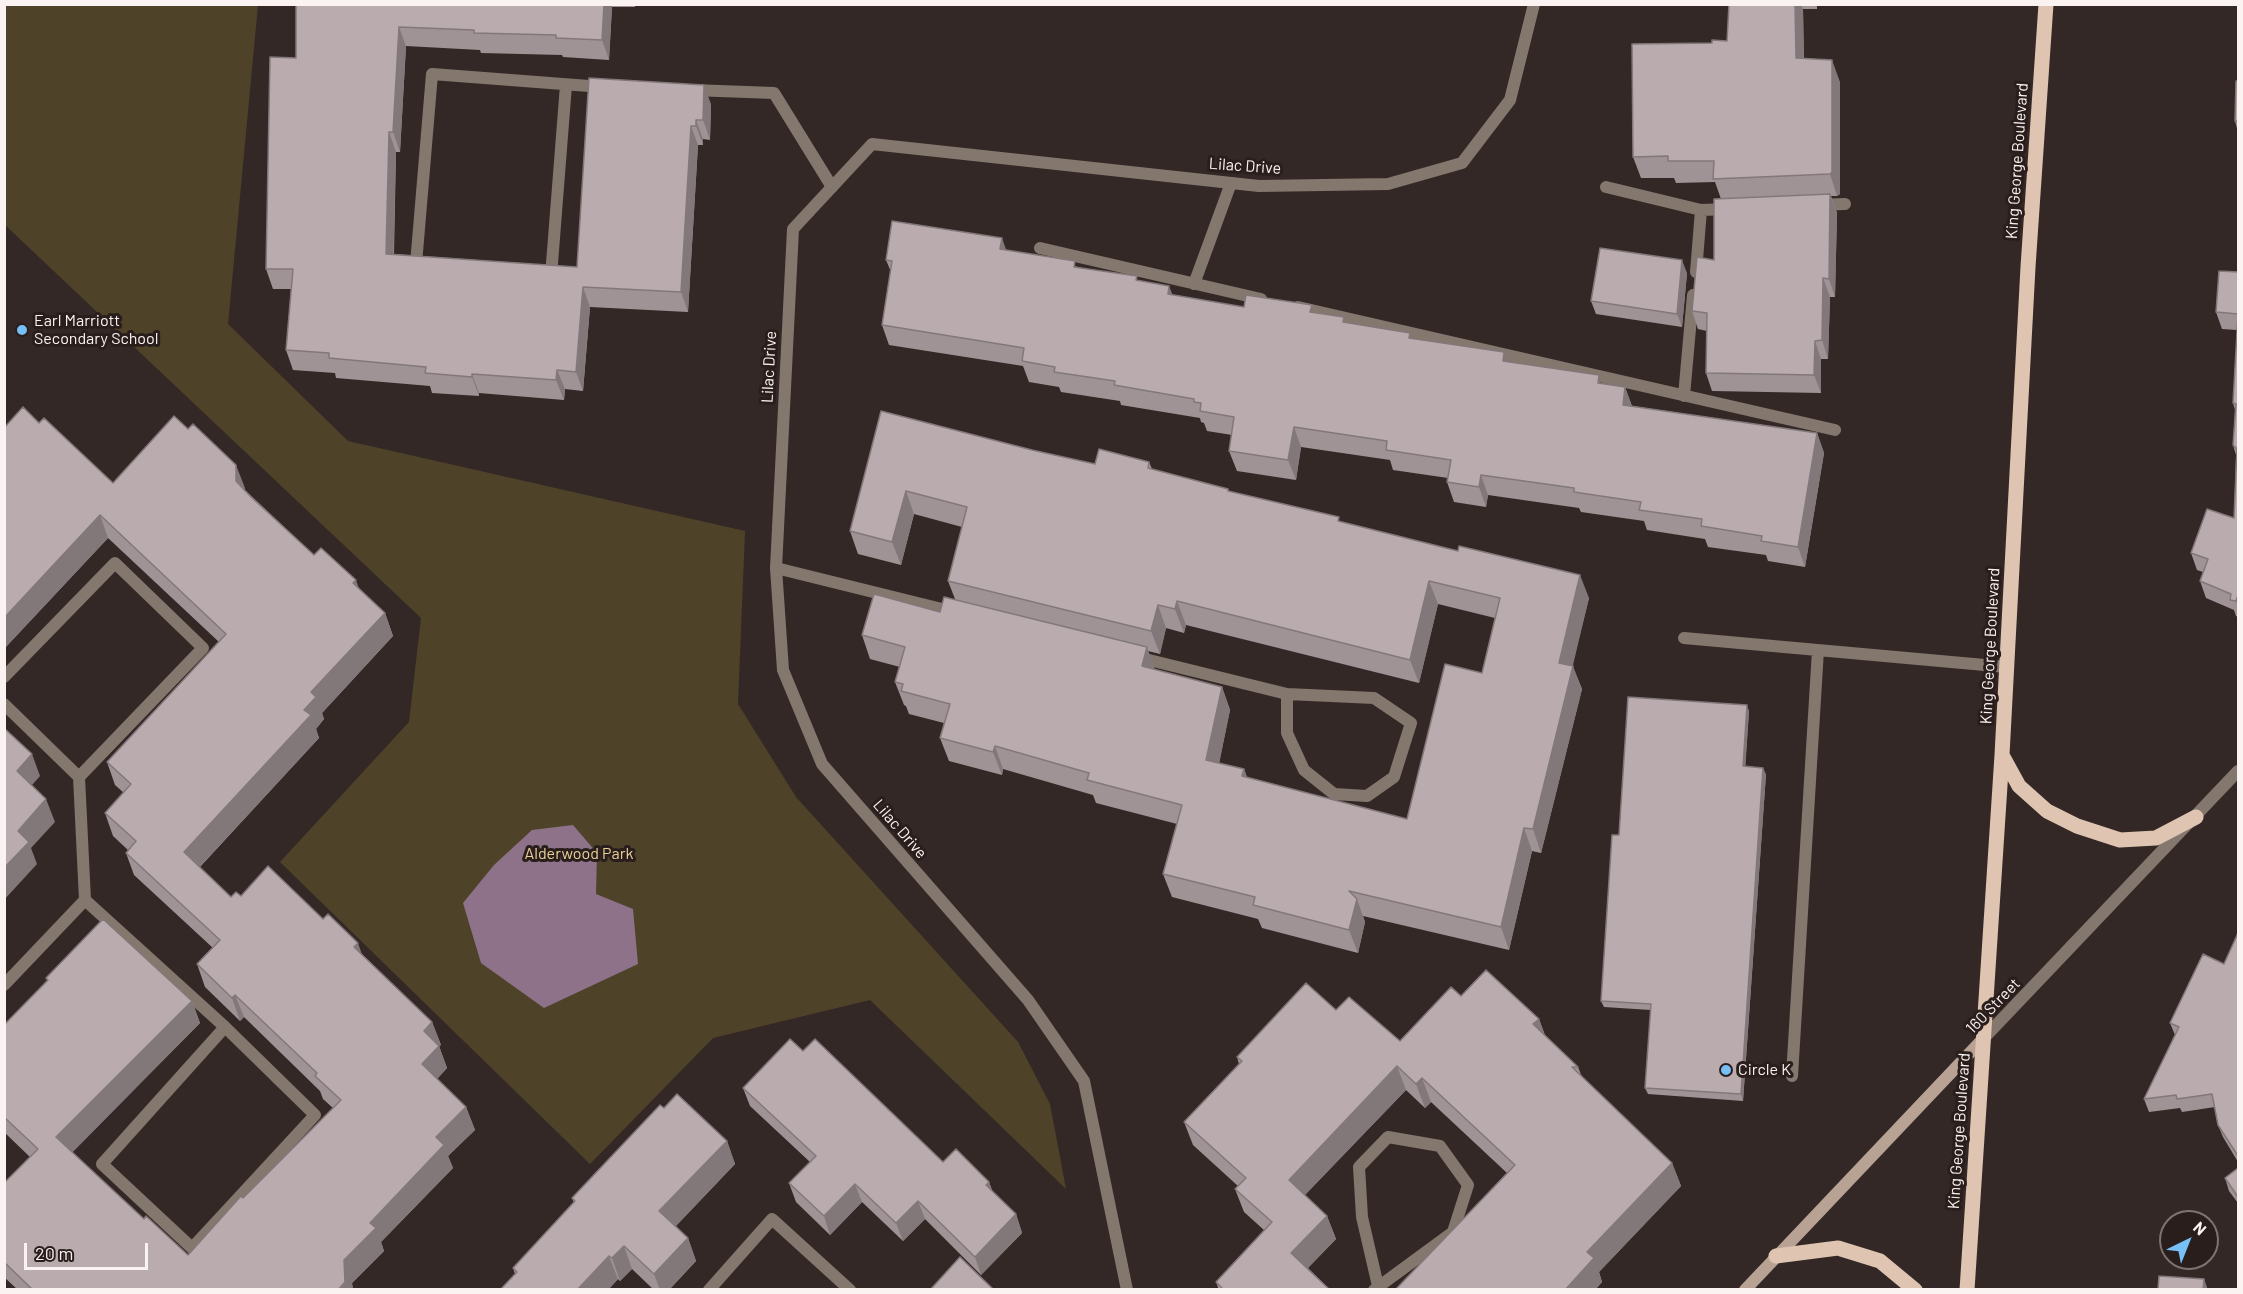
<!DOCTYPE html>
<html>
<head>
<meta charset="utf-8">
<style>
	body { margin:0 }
	#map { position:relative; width:2243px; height:1294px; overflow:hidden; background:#342826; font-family:Barlow,sans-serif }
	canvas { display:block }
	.frame { position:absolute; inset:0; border:6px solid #fbf3f1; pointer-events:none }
	.north { position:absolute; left:2159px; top:1210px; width:60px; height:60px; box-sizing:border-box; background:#2a1e1c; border:2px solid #7e7371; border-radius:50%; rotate:43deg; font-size:16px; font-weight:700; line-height:24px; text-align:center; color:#fbf3f1 }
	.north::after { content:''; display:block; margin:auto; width:21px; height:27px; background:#76c0f7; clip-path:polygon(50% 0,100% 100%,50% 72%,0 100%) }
	.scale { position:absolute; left:24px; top:1243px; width:124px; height:27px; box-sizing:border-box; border:3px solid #fbf3f1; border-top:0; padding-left:8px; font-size:18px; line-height:21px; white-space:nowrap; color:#fbf3f1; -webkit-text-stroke:4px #2a1e1c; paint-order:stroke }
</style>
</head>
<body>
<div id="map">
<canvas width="2243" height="1294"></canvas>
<div class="frame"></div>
<div class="north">N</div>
<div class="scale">20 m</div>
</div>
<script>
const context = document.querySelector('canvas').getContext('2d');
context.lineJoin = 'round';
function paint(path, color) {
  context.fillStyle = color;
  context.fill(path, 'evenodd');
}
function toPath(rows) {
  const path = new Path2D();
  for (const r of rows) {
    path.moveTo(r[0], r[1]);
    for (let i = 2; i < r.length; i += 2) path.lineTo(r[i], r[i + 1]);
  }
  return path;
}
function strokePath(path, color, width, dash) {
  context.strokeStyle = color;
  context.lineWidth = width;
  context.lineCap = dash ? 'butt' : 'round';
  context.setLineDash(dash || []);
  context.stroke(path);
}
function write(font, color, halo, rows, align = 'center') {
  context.font = font + ' Barlow,sans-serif';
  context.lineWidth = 6;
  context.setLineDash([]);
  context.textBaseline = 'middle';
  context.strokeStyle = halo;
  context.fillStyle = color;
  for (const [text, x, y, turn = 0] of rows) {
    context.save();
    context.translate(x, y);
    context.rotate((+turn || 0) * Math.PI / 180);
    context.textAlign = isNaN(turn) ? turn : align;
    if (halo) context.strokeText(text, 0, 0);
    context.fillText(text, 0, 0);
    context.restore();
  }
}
const green = toPath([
	[4,5,258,5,228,324,348,441,745,531,738,704,796,797,1018,1042,1050,1104,1066,1189,870,1000,713,1038,590,1164,280,862,409,722,421,618,5,225]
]);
const water = toPath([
	[573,825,597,853,596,894,633,909,638,964,544,1008,481,963,463,903,494,865,532,830]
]);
const service = toPath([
	[692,90,774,93,832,187],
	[1606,187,1701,210],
	[1819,205,1845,204],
	[1040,248,1261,299],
	[424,265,416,264,432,74,602,87],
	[1696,272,1701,210,1730,209],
	[546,276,551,276,566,85],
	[1194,284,1231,183],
	[1298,307,1835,430],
	[1684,396,1693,295],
	[776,568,954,612],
	[1684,638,2007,667],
	[1137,657,1287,694,1374,698,1411,723,1394,777,1367,796,1334,794,1304,770,1287,733,1287,694],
	[4,677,115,563,203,648,79,777],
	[4,704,79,777,85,900,225,1027,315,1115,192,1248,102,1164,225,1027],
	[4,985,85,900],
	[1792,1076,1818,650],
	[709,1290,772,1219,850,1290],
	[1374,1290,1453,1232,1468,1185,1440,1146,1388,1137,1359,1167,1362,1217,1378,1286]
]);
const minor = toPath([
	[1127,1290,1084,1081,1028,1000,822,764,783,670,776,568,793,229,872,144,1259,186,1388,184,1462,163,1510,100,1534,4]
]);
const tertiary = toPath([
	[1983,1039,2238,771]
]);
const secondary = toPath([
	[1745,1290,1983,1039]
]);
const primary = toPath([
	[2002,755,2019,786,2047,811,2077,826,2120,840,2156,838,2196,817],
	[1776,1256,1838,1248,1880,1261,1915,1290],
	[1967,1290,2002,755,2028,267,2046,4]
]);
const wall = toPath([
	[296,4,635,4,635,7,612,7,609,60,563,57,562,55,481,53,480,50,406,46,400,152,396,152,394,254,577,267,589,78,711,104,710,140,703,139,703,145,698,145,688,312,590,307,583,391,565,389,564,400,479,393,479,396,432,393,430,386,336,378,335,373,293,370,286,350,291,289,273,289,266,269,296,58],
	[1729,4,1817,4,1817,9,1803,9,1804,59,1840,82,1840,194,1837,196,1831,196,1837,213,1835,297,1830,297,1828,359,1821,359,1821,393,1712,391,1706,373,1707,331,1698,329,1692,311,1714,260,1721,199,1715,182,1676,183,1674,178,1641,178,1633,157,1712,43,1727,41],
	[2238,81,2238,132,2235,121],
	[1006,250,1138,281,1172,295,1244,307,1315,313,1346,323,1412,339,1602,383,1625,387,1632,406,1817,433,1824,453,1805,567,1768,561,1766,555,1708,547,1705,539,1647,530,1644,521,1581,512,1579,508,1488,495,1486,507,1454,502,1447,482,1448,478,1393,470,1390,460,1301,447,1296,480,1237,471,1229,451,1232,435,1207,431,1204,423,1201,422,1200,418,1121,405,1120,401,1061,392,1059,387,1029,382,1023,366,889,345,882,325,891,272,886,260],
	[2238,272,2238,617,2236,616,2234,610,2206,598,2200,581,2203,572,2197,570,2191,553,2234,518,2236,455,2233,445,2235,410,2233,403,2237,330,2222,329,2216,312],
	[1687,273,1682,327,1596,314,1591,301],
	[881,411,1032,450,1095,464,1149,462,1152,469,1228,489,1229,491,1340,522,1589,598,1572,666,1582,689,1541,853,1532,851,1509,950,1363,916,1365,922,1358,953,1262,928,1258,919,1172,897,1163,874,1177,824,1096,803,1093,795,1003,769,1002,775,949,761,940,738,944,723,909,714,906,706,904,705,895,682,900,667,870,659,862,635,940,612,955,599,948,581,962,527,914,514,901,565,858,554,850,531],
	[1438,604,1495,618,1482,673,1407,819,1247,777,1244,769,1219,763,1230,710,1222,687,1155,670,1148,651,1160,654,1166,628,1184,633,1186,625,1419,683],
	[39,423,113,483,245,488,245,490,314,555,359,588,385,613,393,636,322,713,324,719,316,729,319,738,200,867,231,897,241,896,362,955,432,1022,441,1045,439,1046,447,1068,437,1079,466,1107,475,1130,448,1156,453,1168,381,1242,384,1251,352,1283,353,1290,18,1290,4,1277,4,1183,30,1157,4,1132,4,1025,47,981,46,978,192,1001,200,1023,72,1152,144,1219,188,1255,243,1198,333,1108,323,1099,320,1091,244,1017,240,1021,205,987,197,964,213,948,134,875,126,853,128,850,113,836,105,813,124,793,115,785,107,762,219,642,108,538,4,649,4,428],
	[1749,711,1745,767,1766,774,1743,1101,1648,1094,1645,1088,1651,1010,1604,1007,1601,1001,1619,835],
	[2238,933,2238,1162,2223,1137,2218,1125,2215,1107,2182,1112,2180,1108,2149,1112,2144,1099,2175,1035,2170,1023,2224,964],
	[1461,996,1539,1019,1545,1035,1578,1067,1582,1077,1672,1163,1681,1186,1599,1272,1602,1282,1595,1290,1395,1290,1507,1173,1431,1102,1425,1108,1406,1090,1305,1195,1327,1216,1336,1239,1308,1268,1330,1290,1219,1290,1216,1282,1264,1230,1244,1212,1235,1189,1238,1186,1193,1145,1184,1122,1239,1064,1237,1057,1336,1010,1400,1041],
	[803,1051,943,1162,989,1182,993,1193,1016,1214,1022,1233,981,1275,925,1219,903,1241,862,1202,830,1235,796,1202,789,1183,810,1162,750,1106,743,1088],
	[664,1108,727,1141,735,1164,676,1226,688,1238,696,1261,669,1290,654,1290,632,1269,620,1281,618,1279,608,1290,500,1290,515,1274,513,1268,574,1203,572,1198],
	[2238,1168,2238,1203,2229,1191,2225,1178]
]);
const shadedWall = toPath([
	[604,4,611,4,612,7,609,60,602,40],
	[1795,4,1801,4,1803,9,1804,80,1796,58],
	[399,27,406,46,400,152,393,132],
	[1832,60,1840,82,1840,194,1837,196,1830,174],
	[704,85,711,104,710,140,703,120],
	[696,120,703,139,703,145,696,126],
	[691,126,698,145,688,312,681,292],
	[389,132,396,152,393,273,386,254],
	[1830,194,1837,213,1835,297,1829,279],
	[1002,238,1009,258,1000,249],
	[1682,260,1687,273,1682,327,1677,314],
	[1823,278,1830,297,1828,359,1822,340],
	[1169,286,1177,306,1168,294],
	[583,287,590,307,583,391,576,372],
	[1815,341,1821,359,1821,393,1814,375],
	[1504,352,1511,372,1503,361],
	[557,370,565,389,564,400,556,380],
	[472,374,479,393,479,396,472,377],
	[1625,387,1632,407,1623,405],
	[1294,427,1301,447,1296,480,1288,460],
	[1817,433,1824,453,1805,567,1798,547],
	[236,465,245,488,244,504,236,481],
	[1481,475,1488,495,1486,507,1479,487],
	[906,491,914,514,901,565,892,542],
	[100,515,108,538,4,649,4,618],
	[1580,575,1589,598,1568,686,1559,663],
	[356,580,364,603,353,583],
	[1429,581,1438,604,1419,683,1410,660],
	[2238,595,2238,608,2236,601],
	[1177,601,1186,625,1184,633,1175,609],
	[1158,605,1166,628,1160,654,1151,631],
	[385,613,393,636,322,713,324,719,316,729,319,738,192,875,184,852,311,692],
	[1147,647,1155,670,1142,666],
	[1573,666,1582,689,1541,853,1533,829],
	[1222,687,1230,710,1215,784,1206,760],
	[1747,705,1749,711,1745,773,1743,766],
	[995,746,1003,769,1002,775,993,752],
	[32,754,40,776,25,793,17,771],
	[1763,768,1766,774,1743,1101,1741,1094],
	[1244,769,1252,792,1242,776],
	[46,799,55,822,31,848,37,864,4,900,4,868,18,831],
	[1524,828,1532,851,1509,950,1501,927],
	[1357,899,1365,922,1358,953,1349,930],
	[358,943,366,966,354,947],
	[235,995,244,1017,240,1021,232,998],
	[192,1001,200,1023,65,1160,56,1137],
	[1539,1019,1547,1042,1533,1024],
	[432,1022,441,1045,439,1046,447,1068,430,1087,422,1064,424,1031],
	[1397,1066,1406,1090,1297,1203,1289,1180],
	[1422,1078,1431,1102,1425,1108,1416,1084],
	[466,1107,475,1130,448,1156,453,1168,381,1242,384,1251,352,1283,353,1290,338,1290,344,1260,370,1223,436,1137],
	[727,1141,735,1164,668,1234,659,1211],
	[1672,1163,1681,1186,1599,1272,1602,1282,1595,1290,1565,1290,1587,1252],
	[989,1182,996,1200,986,1185],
	[855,1184,862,1202,830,1235,824,1216],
	[918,1201,925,1219,903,1241,896,1223],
	[1016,1214,1022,1233,981,1275,975,1257],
	[1327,1216,1336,1239,1300,1276,1291,1253],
	[688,1238,696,1261,669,1290,660,1290,654,1274],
	[624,1246,632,1269,620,1281,612,1258],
	[609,1256,618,1279,608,1290,577,1290],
	[2204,1279,2208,1290,2203,1290]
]);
const building = toPath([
	[296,4,604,4,602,40,556,38,556,35,474,33,474,30,399,27,393,132,389,132,386,254,577,267,589,78,704,85,703,120,696,120,696,126,691,126,681,292,583,287,576,372,557,370,556,380,472,374,472,377,425,373,426,367,329,358,329,353,286,350,293,269,266,269,270,57,296,58,296,4],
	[1729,4,1795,4,1796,58,1832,60,1832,172,1830,174,1713,179,1714,161,1668,161,1668,156,1633,157,1632,44,1712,43,1712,40,1727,41,1729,4],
	[2236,81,2238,81,2238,121,2235,121,2236,81],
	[1830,194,1829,279,1823,278,1822,340,1815,341,1814,375,1706,373,1707,313,1692,311,1697,257,1714,260,1714,199,1830,194],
	[892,221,1002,238,1000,249,1075,261,1074,267,1137,276,1136,280,1169,286,1168,294,1244,307,1246,295,1312,305,1310,312,1344,317,1343,322,1410,333,1409,338,1504,352,1503,361,1599,375,1598,383,1625,387,1623,405,1817,433,1798,547,1761,541,1762,536,1701,526,1702,519,1639,510,1641,502,1574,492,1574,488,1481,475,1479,487,1447,482,1451,460,1386,450,1387,441,1294,427,1288,460,1229,451,1234,417,1200,411,1201,403,1194,402,1194,399,1114,385,1115,381,1054,372,1055,367,1022,361,1024,348,882,325,892,261,886,260,892,221],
	[1600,248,1682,260,1677,314,1591,301,1600,248],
	[2219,271,2238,272,2238,595,2236,601,2230,600,2231,594,2200,581,2208,559,2191,553,2207,509,2234,518,2237,449,2233,445,2236,404,2233,403,2238,314,2216,312,2219,271],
	[23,407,39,423,44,418,113,483,174,416,188,429,193,424,236,465,236,481,251,497,314,555,321,548,356,580,353,583,385,613,311,692,316,697,304,710,311,715,184,852,231,897,236,892,241,896,268,866,323,919,328,914,358,943,354,947,432,1022,424,1031,439,1046,422,1064,466,1107,436,1137,444,1145,370,1223,376,1228,344,1260,345,1282,338,1290,33,1290,4,1262,4,1183,38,1149,4,1117,4,1025,48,980,46,978,103,919,192,1001,56,1137,144,1219,146,1216,188,1255,241,1196,243,1198,341,1100,315,1076,317,1073,235,995,232,998,197,964,220,940,126,853,136,841,105,813,131,784,107,762,226,634,100,515,4,618,4,428,23,407],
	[881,411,1032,450,1095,464,1099,449,1149,462,1148,468,1228,489,1228,491,1339,517,1338,521,1458,551,1459,546,1580,575,1559,663,1573,666,1533,829,1524,828,1501,927,1349,891,1357,899,1349,930,1253,905,1255,897,1163,874,1182,805,1087,780,1089,773,995,746,993,752,940,738,950,704,901,691,903,684,895,682,905,647,862,635,874,594,940,612,944,597,1147,647,1142,666,1222,687,1206,760,1244,769,1242,776,1407,819,1445,664,1482,673,1500,598,1429,581,1410,660,1177,601,1175,609,1158,605,1151,631,948,581,967,507,906,491,892,542,850,531,881,411],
	[1628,697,1747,705,1743,766,1763,768,1741,1094,1645,1088,1651,1004,1601,1001,1612,835,1619,835,1628,697],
	[4,728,32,754,17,771,46,799,18,831,29,842,4,868,4,728],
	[2238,933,2238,1156,2218,1125,2212,1094,2177,1099,2176,1095,2144,1099,2179,1027,2170,1023,2203,954,2224,964,2238,933],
	[1486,970,1539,1019,1533,1024,1578,1067,1572,1067,1672,1163,1587,1252,1594,1258,1565,1290,1395,1290,1515,1165,1422,1078,1416,1084,1397,1066,1289,1180,1327,1216,1291,1253,1330,1290,1224,1290,1216,1282,1272,1222,1235,1189,1246,1178,1184,1122,1242,1061,1237,1057,1306,983,1336,1010,1349,997,1400,1041,1451,987,1461,996,1486,970],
	[790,1039,803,1051,815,1039,943,1162,956,1149,989,1182,986,1185,1016,1214,975,1257,918,1201,896,1223,855,1184,824,1216,789,1183,816,1156,743,1088,790,1039],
	[677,1094,727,1141,659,1211,688,1238,654,1274,624,1246,612,1258,609,1256,577,1290,500,1290,517,1272,513,1268,575,1201,572,1198,660,1105,664,1108,677,1094],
	[2238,1168,2238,1197,2225,1178,2238,1168],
	[960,1257,994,1290,930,1290,960,1257],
	[2159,1276,2204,1279,2203,1290,2158,1290,2159,1276]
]);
const markers = [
	[22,330,6,"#76c0f7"],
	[1726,1070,6,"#76c0f7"]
];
const streetNames = [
	["King George Boulevard",2017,161,-86],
	["Lilac Drive",1245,166,4],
	["Lilac Drive",769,367,-87],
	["King George Boulevard",1990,646,-87],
	["Lilac Drive",900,829,49],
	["160 Street",1993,1006,-46],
	["King George Boulevard",1959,1131,-86]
];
const poiNames = [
	["Earl Marriott",34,321],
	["Secondary School",34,339],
	["Circle K",1738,1070]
];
const parkNames = [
	["Alderwood Park",579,854]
];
paint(green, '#4e4329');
paint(water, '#8d728a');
strokePath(service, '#84776e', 12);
strokePath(minor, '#84776e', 12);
strokePath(tertiary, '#84776e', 12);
strokePath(secondary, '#b7a294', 12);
strokePath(primary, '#dec4b1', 15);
paint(wall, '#a09396');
paint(shadedWall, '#82787a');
paint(building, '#baabaf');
strokePath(building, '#82787a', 1.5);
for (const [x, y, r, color] of markers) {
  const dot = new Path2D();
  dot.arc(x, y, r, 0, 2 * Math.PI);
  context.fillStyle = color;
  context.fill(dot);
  strokePath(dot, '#2a1e1c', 2);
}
write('16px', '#fbf3f1', '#2a1e1c', streetNames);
write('16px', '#fbf3f1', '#2a1e1c', poiNames, 'left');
write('16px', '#e8d099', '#2a1e1c', parkNames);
</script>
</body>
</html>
